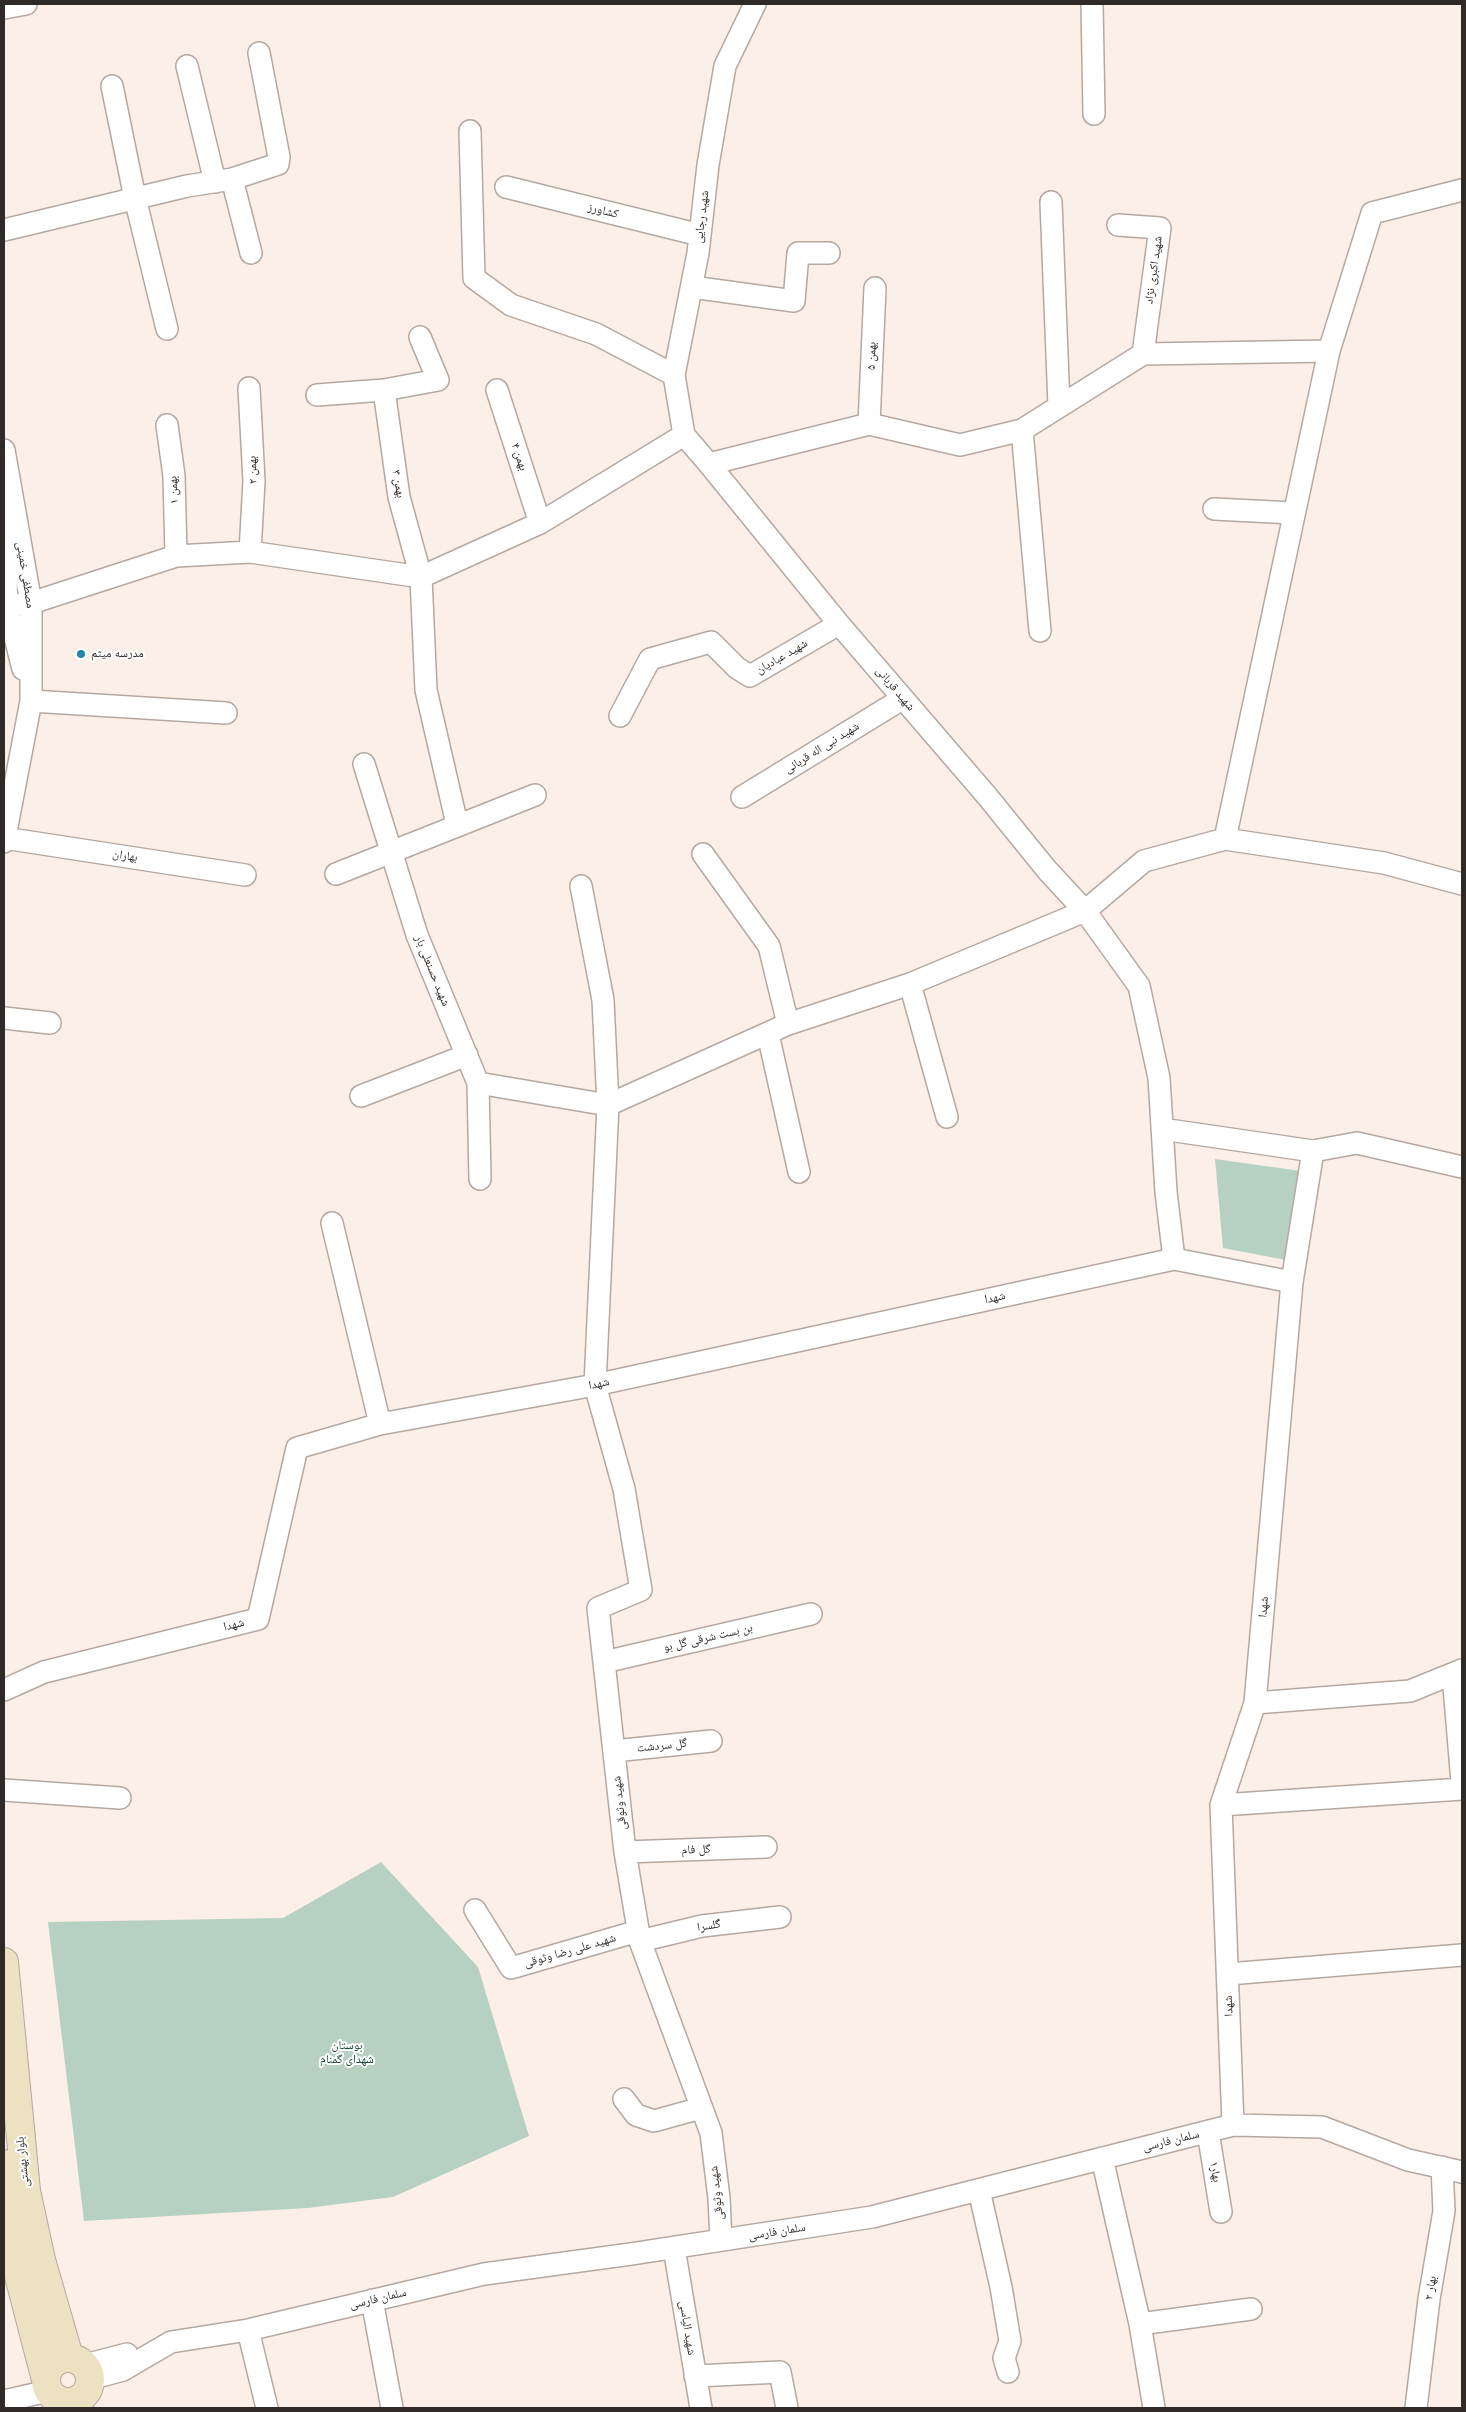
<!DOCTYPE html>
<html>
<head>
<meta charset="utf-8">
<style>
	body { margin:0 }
	#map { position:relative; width:1466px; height:2412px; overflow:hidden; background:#fcefe8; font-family:"DM Sans",sans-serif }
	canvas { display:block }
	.frame { position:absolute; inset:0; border:5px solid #2f2a28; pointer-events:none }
</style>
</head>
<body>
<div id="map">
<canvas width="1466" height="2412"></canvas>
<div class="frame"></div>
</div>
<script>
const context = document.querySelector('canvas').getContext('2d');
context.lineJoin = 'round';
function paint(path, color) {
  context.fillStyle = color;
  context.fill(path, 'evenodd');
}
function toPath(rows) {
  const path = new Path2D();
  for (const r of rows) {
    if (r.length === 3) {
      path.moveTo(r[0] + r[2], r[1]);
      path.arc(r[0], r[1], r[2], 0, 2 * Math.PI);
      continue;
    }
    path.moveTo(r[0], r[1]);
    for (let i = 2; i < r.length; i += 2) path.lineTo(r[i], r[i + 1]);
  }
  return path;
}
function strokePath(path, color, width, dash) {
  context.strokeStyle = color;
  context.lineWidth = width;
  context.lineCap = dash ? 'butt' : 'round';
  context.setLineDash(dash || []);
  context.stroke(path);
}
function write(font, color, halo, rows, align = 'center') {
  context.font = font + ' "DM Sans","Noto Naskh Arabic",sans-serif';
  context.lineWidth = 4;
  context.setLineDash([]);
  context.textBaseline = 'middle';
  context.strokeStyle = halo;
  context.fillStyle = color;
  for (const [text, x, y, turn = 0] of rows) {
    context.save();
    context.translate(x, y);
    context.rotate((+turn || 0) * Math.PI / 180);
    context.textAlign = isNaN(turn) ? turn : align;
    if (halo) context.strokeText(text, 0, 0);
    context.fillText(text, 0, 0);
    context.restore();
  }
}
const green = toPath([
	[1215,1159,1315,1173,1296,1262,1223,1248],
	[381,1862,478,1967,529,2136,393,2197,308,2208,84,2221,48,1922,283,1918]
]);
const minor = toPath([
	[1092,4,1094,114],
	[4,8,26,4],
	[187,66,215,182],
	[112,86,135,198,167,329],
	[470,131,474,278,511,305,596,334,674,375],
	[232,179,251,253],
	[506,187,700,235],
	[1051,202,1059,406],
	[1118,225,1160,228,1143,354],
	[4,230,187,186,232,179,278,164,279,157,259,53],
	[692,287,794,301,798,253,829,253],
	[249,388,254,481,250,552],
	[384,390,399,497,421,577,426,690,457,824],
	[497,390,540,523],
	[317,395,384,390,438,380,420,337],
	[869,424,875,288],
	[167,425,174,476,176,556],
	[1022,430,1040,631],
	[684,435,674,375,698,253,708,165,725,66,755,4],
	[4,450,31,603,31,701,4,842],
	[709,464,839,624,987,796,1047,870,1085,911,1139,986,1159,1078,1166,1192,1174,1259],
	[1214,509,1293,513],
	[4,522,7,606,23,669],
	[4,609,7,606,31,603,176,556,250,552,421,577,540,523,684,435,709,464,869,424,960,445,1022,430,1143,354,1329,351],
	[31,701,226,713],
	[620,716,650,659,711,642,737,668,750,676,839,624],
	[364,764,417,935,478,1083,480,1179],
	[742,797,902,699],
	[4,838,245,875],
	[1225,839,1384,863,1462,884],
	[703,854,769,946,788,1024],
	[336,874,535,795],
	[910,984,947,1117],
	[4,1018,50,1023],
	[768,1034,799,1172],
	[478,1083,608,1105,603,1000,581,886],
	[361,1096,467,1055],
	[1162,1129,1313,1151],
	[332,1223,380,1424],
	[1292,1282,1313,1151,1357,1143,1462,1167],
	[604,1662,811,1614],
	[1453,1675,1462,1782],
	[4,1690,44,1672,258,1619,297,1448,380,1424,595,1385,1174,1259,1292,1282,1255,1703,1221,1805,1233,2125],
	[1255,1703,1410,1691,1462,1670],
	[614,1751,711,1741],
	[4,1790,120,1798],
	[1221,1805,1462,1789],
	[625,1852,766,1847],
	[475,1910,511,1968,638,1931],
	[640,1941,702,1926,780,1917],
	[1228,1974,1462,1955],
	[624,2099,636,2115,654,2121,701,2108],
	[1208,2132,1221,2212],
	[1102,2158,1140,2324,1154,2408],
	[979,2190,1001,2287,1010,2341,1004,2358,1008,2372],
	[721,2240,719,2198,711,2133,640,1941,625,1852,598,1608,641,1590,624,1489,595,1385,608,1105,788,1024,910,984,1085,911,1144,861,1225,839,1329,351,1372,213,1462,190],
	[674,2248,701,2408],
	[372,2300,392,2408],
	[1140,2324,1251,2309],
	[248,2330,267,2408],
	[85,2365,127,2354],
	[695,2376,780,2372,787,2408],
	[90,2379,123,2370,171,2342,248,2330,484,2274,631,2254,872,2217,1233,2125,1322,2127,1408,2160,1462,2172],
	[4,2401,48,2391],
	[1416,2408,1429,2299,1444,2211,1442,2167]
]);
const secondary = toPath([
	[4,1962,26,2191,41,2260,69,2357],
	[4,2164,14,2257,45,2376],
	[68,2380,22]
]);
const markers = [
	[81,654,5,"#2185af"]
];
const streetNames = [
	["کشاورز",603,211,14],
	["شهید رجایی",702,217,-83],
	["شهید اکبری نژاد",1154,270,-82],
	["بهمن ۵",872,356,-88],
	["بهمن ۴",519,457,72],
	["بهمن ۲",253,470,-92],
	["بهمن ۳",398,484,80],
	["بهمن ۱",174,490,-93],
	["مصطفی خمینی",25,575,81],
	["شهید عبادیان",782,657,-30],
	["شهید قربانی",895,689,50],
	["شهید نبی اله قربانی",822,748,-32],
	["بهاران",125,856,9],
	["شهید حسنعلی بار",432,971,68],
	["شهدا",995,1298,-12],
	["شهدا",599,1384,-12],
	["شهدا",1264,1607,-85],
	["شهدا",234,1625,-14],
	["بن بست شرقی گل بو",708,1638,-13],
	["گل سردشت",662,1746,-6],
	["شهید وثوقی",620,1803,-96],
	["گل فام",696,1850,-2],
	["گلسرا",709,1926,-9],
	["شهید علی رضا وثوقی",570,1951,-16],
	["شهدا",1229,2006,-92],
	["سلمان فارسی",1171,2141,-14],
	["بلوار بهشتی",23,2162,-96],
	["بهار۱",1215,2172,80],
	["شهید وثوقی",717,2193,-96],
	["سلمان فارسی",777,2232,-9],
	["بهار ۲",1431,2288,-81],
	["سلمان فارسی",378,2299,-13],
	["شهید الیاسی",687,2328,81]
];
const poiNames = [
	["مدرسه میثم",91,654]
];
const parkNames = [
	["بوستان",347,2046],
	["شهدای گمنام",347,2060]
];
paint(green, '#b6d0c2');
strokePath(minor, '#b4a8a1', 24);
strokePath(secondary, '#b4a8a1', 30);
strokePath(minor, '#fff', 21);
strokePath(secondary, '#ece2c2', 28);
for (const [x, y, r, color] of markers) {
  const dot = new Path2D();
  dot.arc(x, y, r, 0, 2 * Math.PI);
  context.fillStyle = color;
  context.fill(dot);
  strokePath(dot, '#fff', 2);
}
write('12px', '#2f2a28', '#fff', streetNames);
write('12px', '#2f2a28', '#fff', poiNames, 'left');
write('12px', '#11442f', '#fff', parkNames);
</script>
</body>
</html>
